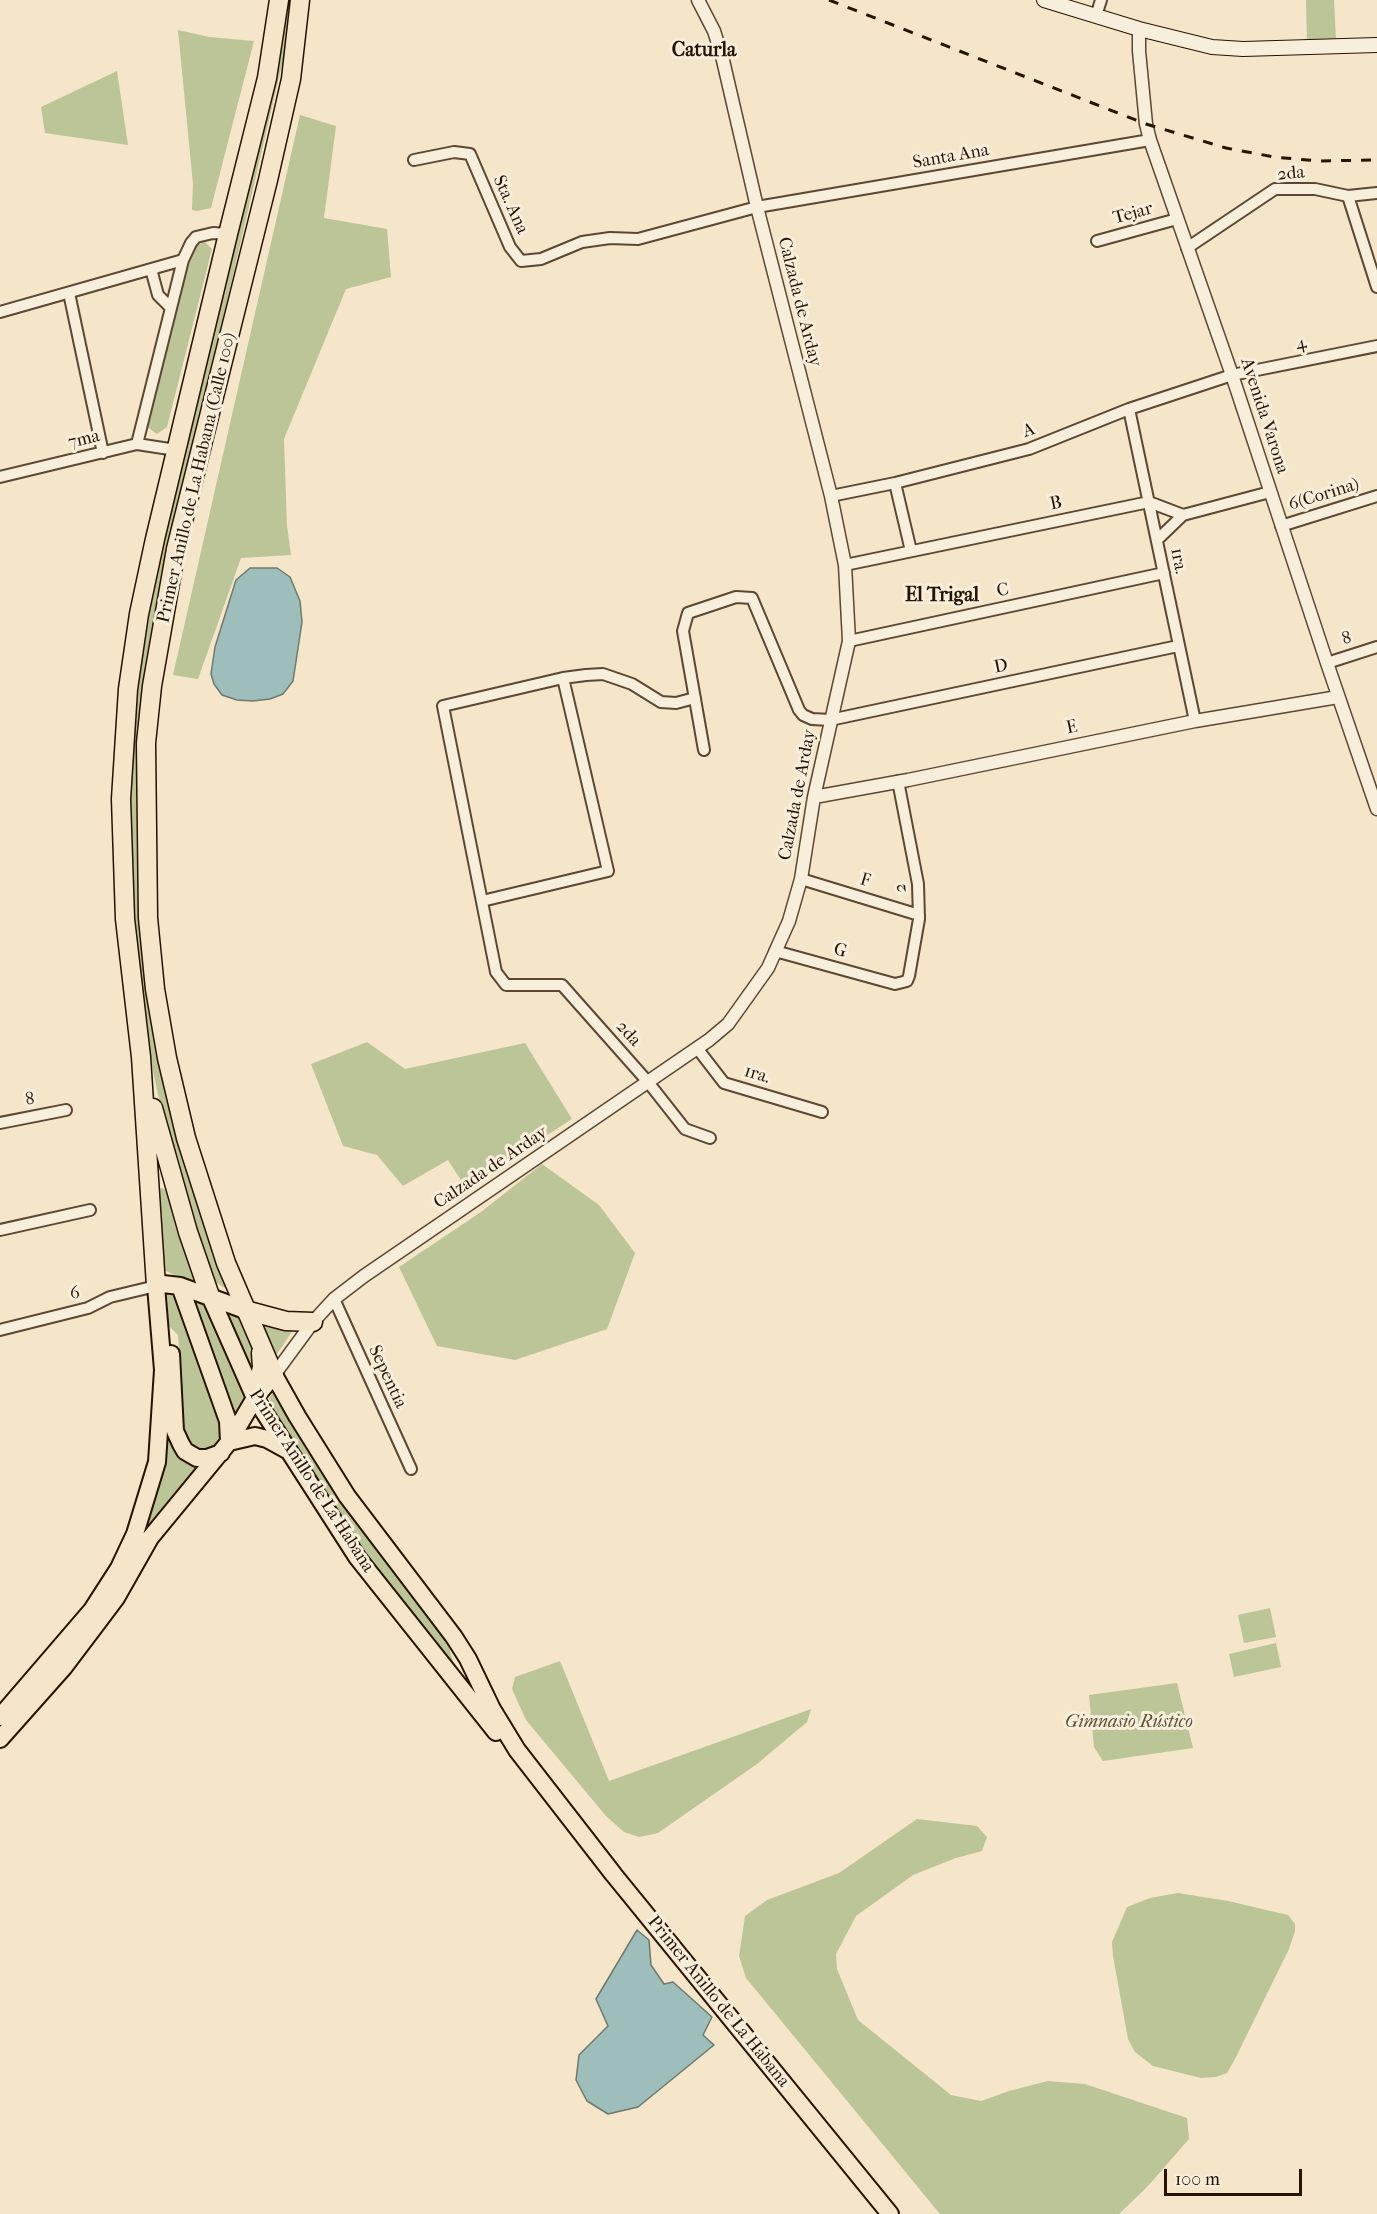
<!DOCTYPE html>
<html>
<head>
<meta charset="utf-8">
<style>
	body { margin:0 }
	#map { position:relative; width:1377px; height:2214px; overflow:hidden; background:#f5e5c9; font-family:"IM FELL French Canon",serif }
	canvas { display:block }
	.scale { position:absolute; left:1164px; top:2169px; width:138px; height:27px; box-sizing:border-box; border:3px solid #281200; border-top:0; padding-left:8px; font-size:18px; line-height:21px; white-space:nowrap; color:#281200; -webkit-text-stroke:4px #f8eedc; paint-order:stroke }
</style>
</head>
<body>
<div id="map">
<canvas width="1377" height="2214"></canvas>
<div class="scale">100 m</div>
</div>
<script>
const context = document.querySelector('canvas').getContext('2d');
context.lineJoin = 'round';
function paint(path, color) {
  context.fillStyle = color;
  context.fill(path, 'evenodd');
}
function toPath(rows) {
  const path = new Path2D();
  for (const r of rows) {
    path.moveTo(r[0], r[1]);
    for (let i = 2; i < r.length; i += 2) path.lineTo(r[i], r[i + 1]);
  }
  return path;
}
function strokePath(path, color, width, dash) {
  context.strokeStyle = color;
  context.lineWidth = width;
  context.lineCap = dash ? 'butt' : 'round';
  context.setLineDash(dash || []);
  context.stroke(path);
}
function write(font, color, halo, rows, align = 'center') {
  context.font = font + ' "IM FELL French Canon",serif';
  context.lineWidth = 6;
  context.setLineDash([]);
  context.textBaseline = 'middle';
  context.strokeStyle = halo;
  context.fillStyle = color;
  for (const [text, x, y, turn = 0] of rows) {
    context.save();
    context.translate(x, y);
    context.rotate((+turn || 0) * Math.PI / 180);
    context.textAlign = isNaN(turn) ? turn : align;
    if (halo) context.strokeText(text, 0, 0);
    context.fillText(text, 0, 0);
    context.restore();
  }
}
const green = toPath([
	[289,0,292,0,283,60,197,430,138,769,138,859,142,920,225,1281,225,1288,212,1280,169,1145,153,1071,142,999,134,918,131,860,131,767,134,715,146,632,169,507,270,87],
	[1306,0,1334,0,1336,40,1307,41],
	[178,30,209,37,254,41,211,208,197,211,192,210,193,184],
	[117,71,128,145,45,133,41,107],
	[300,115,336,126,324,218,387,229,391,277,346,289,284,439,287,526,291,555,241,558,198,679,173,675],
	[204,241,212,249,167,427,157,434,147,427,192,250],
	[367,1042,405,1069,525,1043,572,1119,466,1188,448,1160,403,1186,377,1155,343,1146,311,1064],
	[542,1164,599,1205,635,1253,607,1329,515,1360,437,1346,399,1267,481,1212],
	[162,1188,168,1191,198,1283,187,1281,162,1269,157,1189],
	[175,1289,224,1434,219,1444,211,1449,201,1450,185,1440,178,1335,165,1322,163,1296,165,1290],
	[190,1296,206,1298,250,1391,235,1418],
	[226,1310,238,1313,254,1346,255,1376,225,1312],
	[255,1316,293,1330,275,1357],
	[277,1386,445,1633,457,1675,344,1525,310,1473,269,1399],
	[169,1417,204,1465,105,1599],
	[1270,1608,1276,1637,1244,1643,1238,1615],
	[1276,1643,1281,1667,1234,1677,1229,1654],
	[560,1661,609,1781,811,1709,807,1722,757,1764,658,1833,639,1837,624,1832,606,1816,526,1720,512,1689,515,1677],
	[1177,1683,1193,1748,1103,1761,1094,1747,1089,1695],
	[917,1819,977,1826,987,1837,982,1851,956,1858,913,1875,856,1916,836,1954,837,1969,858,2020,951,2095,981,2101,1009,2091,1048,2081,1085,2084,1187,2118,1189,2139,1148,2186,1119,2214,940,2214,746,1978,739,1956,745,1916,767,1900,839,1873],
	[1178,1893,1228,1901,1288,1915,1295,1924,1295,1931,1289,1949,1235,2059,1227,2073,1216,2077,1201,2078,1153,2066,1135,2052,1128,2039,1113,1956,1112,1942,1127,1907,1150,1898]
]);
const water = toPath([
	[250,568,277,568,290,577,300,601,302,622,293,681,283,694,270,699,253,701,237,700,222,695,214,684,211,674,215,647,236,580,250,568],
	[637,1930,649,1940,651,1965,664,1984,673,1982,712,2017,703,2035,714,2045,638,2107,608,2114,587,2101,576,2080,579,2055,608,2026,596,1999,637,1930]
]);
const minor = toPath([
	[1096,16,1101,0],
	[414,160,454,152,470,154,510,247,521,261,541,259,582,242,610,238,638,239,757,207,1150,140],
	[1348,196,1377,287],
	[1097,241,1177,219],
	[1187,248,1275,189,1315,189,1348,196,1377,193],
	[151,269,158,295,171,308],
	[69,293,103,453],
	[0,312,183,260],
	[1129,409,1195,721],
	[137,444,183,260,191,243,196,237,213,233,228,234],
	[0,477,137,444,176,450],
	[895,483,911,551],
	[831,496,895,483,1029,449,1129,409,1232,375,1377,346],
	[1281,526,1377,496],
	[1157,540,1183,515],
	[845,565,1149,502,1183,515,1270,492],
	[849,641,1164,573],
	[1327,663,1377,647],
	[695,698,676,703,661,702,632,684,603,674,586,675,563,678,443,706,496,972,506,985,562,985,648,1082,685,1129,710,1138],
	[704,750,683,631,688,613,736,597,752,598,799,710,803,715,812,719,830,720,1178,646],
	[801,879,919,915],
	[482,901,608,871,563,678],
	[775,951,895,984,907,981,909,976,919,919,918,884,898,781],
	[697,1048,724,1083,822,1112],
	[0,1123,66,1110],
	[0,1230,90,1210],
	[334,1299,411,1469],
	[0,1330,88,1308,110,1297,156,1286]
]);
const tertiary = toPath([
	[1139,29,1139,51,1146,124,1150,140,1232,375,1327,663,1377,809],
	[814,797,908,780,1195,721,1338,697],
	[274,1375,313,1322,334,1299,364,1276,709,1040,728,1024,768,968,789,921,801,879,814,797,849,641,845,565,831,496,757,207,722,56,714,31,698,0]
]);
const secondary = toPath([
	[1044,0,1139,29,1212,47,1243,49,1377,45]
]);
const trunk = toPath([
	[180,1286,228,1421,229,1442],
	[210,1296,255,1398,357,1557,496,1732],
	[171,1354,175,1431,181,1444,185,1451,197,1458,207,1458,221,1453],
	[229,1442,255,1436,267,1439,287,1450],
	[0,1717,92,1610,119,1568,135,1534,157,1462,163,1370,156,1286,163,1284,180,1286,245,1310],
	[0,1739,64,1667,98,1622,116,1598,150,1538,229,1442,255,1398,274,1375,297,1416,347,1496,454,1637,468,1659,492,1709,517,1750,614,1875,890,2214]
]);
const motorway = toPath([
	[153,1108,188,1232,210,1296],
	[156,1286,141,1057,125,919,121,799,128,689,139,614,155,539,228,234,267,78,279,0],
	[245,1310,286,1321,313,1322],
	[274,1375,226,1263,186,1138,167,1058,155,989,148,918,146,743,152,686,176,549,268,180,291,79,300,0],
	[255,1398,262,1367,261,1353]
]);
const rail = toPath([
	[829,0,1146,124,1226,148,1274,157,1319,161,1377,160]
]);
const streetNames = [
	["Santa Ana",951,157,-10],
	["2da",1291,174,-5],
	["Sta. Ana",510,205,66],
	["Tejar",1133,214,-15],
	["Calzada de Arday",799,302,76],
	["4",1301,344,-11],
	["Avenida Varona",1264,416,72],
	["A",1029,431,-20],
	["7ma",84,440,-13],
	["Primer Anillo de La Habana (Calle 100)",197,478,-77],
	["6(Corina)",1324,495,-17],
	["B",1056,504,-12],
	["1ra.",1178,561,79],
	["C",1003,591,-12],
	["8",1347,639,-18],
	["D",1001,667,-12],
	["E",1072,728,-12],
	["Calzada de Arday",798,795,-79],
	["F",865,881,17],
	["2",901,888,-95],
	["G",840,951,15],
	["2da",628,1034,48],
	["1ra.",757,1075,17],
	["8",30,1100,-11],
	["Calzada de Arday",491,1168,-34],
	["6",75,1294,-16],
	["Sepentia",387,1377,65],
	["Primer Anillo de La Habana",311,1481,57],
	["Primer Anillo de La Habana",718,2002,51]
];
const parkNames = [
	["Gimnasio Rústico",1129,1723]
];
const neighbourhoodNames = [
	["Caturla",704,51],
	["El Trigal",942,596]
];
paint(green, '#bbc597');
paint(water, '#9dbeba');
strokePath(water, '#6e7970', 1.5);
strokePath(minor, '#5b4732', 14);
strokePath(tertiary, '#5b4732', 15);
strokePath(secondary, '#281200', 16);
strokePath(trunk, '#281200', 20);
strokePath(motorway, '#281200', 21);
strokePath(minor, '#f8eedc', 10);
strokePath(tertiary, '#f8eedc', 12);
strokePath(secondary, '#f8eedc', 14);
strokePath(trunk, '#f5e5c9', 16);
strokePath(motorway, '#f5e5c9', 18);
strokePath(rail, '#281200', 3, [10, 10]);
write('18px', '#281200', '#f8eedc', streetNames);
write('italic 18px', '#5b5135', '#f8eedc', parkNames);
write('bold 20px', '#281200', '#f8eedc', neighbourhoodNames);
</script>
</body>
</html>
